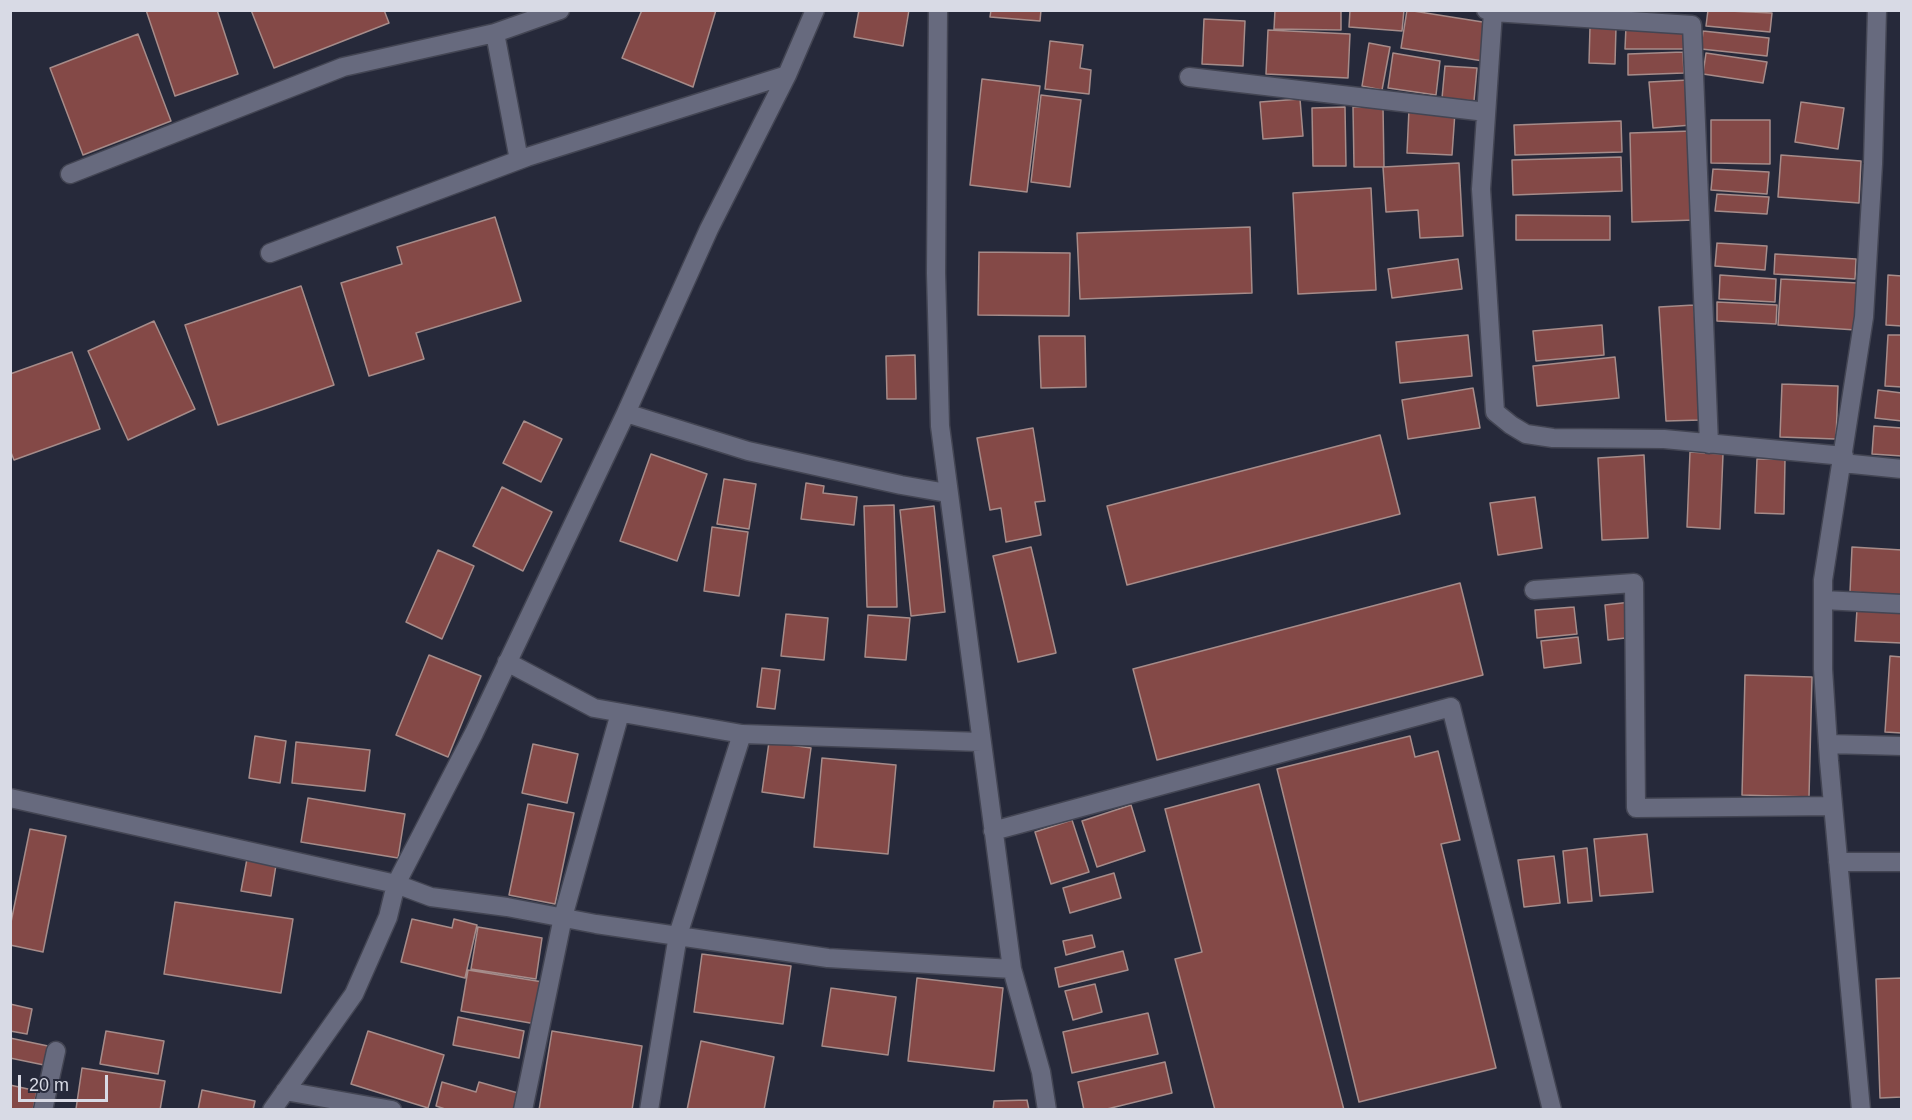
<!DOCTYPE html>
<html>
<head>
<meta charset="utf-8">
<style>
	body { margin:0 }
	#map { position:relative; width:1912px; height:1120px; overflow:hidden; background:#26293a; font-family:Helvetica,sans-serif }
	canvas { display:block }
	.frame { position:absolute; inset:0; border:12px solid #d8dae5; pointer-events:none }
	.scale { position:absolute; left:18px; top:1075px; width:90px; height:27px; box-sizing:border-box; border:3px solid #d8dae5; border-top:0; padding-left:8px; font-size:18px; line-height:21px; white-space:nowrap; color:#d8dae5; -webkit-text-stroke:4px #26293a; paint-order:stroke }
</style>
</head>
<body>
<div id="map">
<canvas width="1912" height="1120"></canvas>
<div class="frame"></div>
<div class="scale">20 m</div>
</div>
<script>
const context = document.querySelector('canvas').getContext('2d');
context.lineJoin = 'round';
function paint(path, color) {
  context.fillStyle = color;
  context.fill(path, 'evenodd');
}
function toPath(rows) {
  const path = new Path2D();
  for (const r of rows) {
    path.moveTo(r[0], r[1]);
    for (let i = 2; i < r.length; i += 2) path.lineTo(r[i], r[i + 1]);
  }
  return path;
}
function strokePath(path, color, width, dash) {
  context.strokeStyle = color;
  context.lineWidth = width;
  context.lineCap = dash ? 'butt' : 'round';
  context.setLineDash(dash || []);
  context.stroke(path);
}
const building = toPath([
	[146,10,217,10,238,74,175,96,146,10],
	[251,10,384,10,389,23,274,68,251,10],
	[642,10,716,10,693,87,622,58,642,10],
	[859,10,909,10,903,46,854,37,859,10],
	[991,10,1041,10,1040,21,990,17,991,10],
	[1275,10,1341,10,1341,30,1274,29,1275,10],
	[1350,10,1404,10,1402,31,1349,27,1350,10],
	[1407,10,1489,23,1483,61,1401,48,1407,10],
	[1708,10,1772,13,1770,32,1706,26,1708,10],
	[1204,19,1245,21,1243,66,1202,64,1204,19],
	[1687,25,1687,49,1625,49,1626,26,1687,25],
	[1590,27,1616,27,1615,64,1589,63,1590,27],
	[1268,30,1350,34,1348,78,1266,74,1268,30],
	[1703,31,1769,38,1767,56,1701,49,1703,31],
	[138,34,171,121,83,155,50,68,138,34],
	[1050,41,1083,45,1080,68,1091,70,1089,94,1045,89,1050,41],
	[1369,43,1390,47,1382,90,1362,86,1369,43],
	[1683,52,1684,73,1628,75,1628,54,1683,52],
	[1393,53,1440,61,1436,95,1388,88,1393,53],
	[1706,53,1767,62,1763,83,1703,74,1706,53],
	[1445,66,1477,68,1474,101,1442,98,1445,66],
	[982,79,1040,86,1027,192,970,185,982,79],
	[1689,80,1692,125,1653,128,1649,82,1689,80],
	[1041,95,1081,100,1070,187,1031,182,1041,95],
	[1300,99,1303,136,1263,139,1260,102,1300,99],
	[1801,102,1844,108,1838,149,1795,142,1801,102],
	[1345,107,1346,166,1313,166,1312,108,1345,107],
	[1353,107,1383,107,1384,167,1354,167,1353,107],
	[1409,109,1455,112,1452,155,1407,153,1409,109],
	[1711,120,1770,120,1770,164,1711,163,1711,120],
	[1621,121,1622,152,1515,155,1514,125,1621,121],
	[1692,131,1695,220,1632,222,1630,133,1692,131],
	[1781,155,1861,161,1859,203,1778,197,1781,155],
	[1621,157,1622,191,1513,195,1512,160,1621,157],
	[1459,163,1463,236,1420,238,1418,210,1386,212,1383,167,1459,163],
	[1713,169,1769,172,1767,194,1711,190,1713,169],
	[1371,188,1376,290,1298,294,1293,193,1371,188],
	[1717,194,1769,197,1767,214,1715,211,1717,194],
	[1516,215,1610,216,1610,240,1516,240,1516,215],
	[495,217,521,301,416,333,424,359,369,376,341,283,402,264,397,247,495,217],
	[1250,227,1252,293,1080,299,1077,233,1250,227],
	[1717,243,1767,246,1765,270,1715,266,1717,243],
	[979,252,1070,253,1069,316,978,315,979,252],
	[1775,254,1856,259,1855,279,1774,274,1775,254],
	[1458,259,1462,289,1392,298,1388,269,1458,259],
	[1720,275,1776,279,1775,302,1719,299,1720,275],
	[1888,275,1902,276,1902,326,1886,325,1888,275],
	[1781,279,1858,283,1856,330,1778,325,1781,279],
	[301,286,334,385,218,425,185,325,301,286],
	[1717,302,1777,305,1776,324,1717,321,1717,302],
	[1694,305,1701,420,1666,421,1659,307,1694,305],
	[154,321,195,409,128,440,88,351,154,321],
	[1602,325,1604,355,1536,361,1533,331,1602,325],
	[1468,335,1472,376,1400,383,1396,342,1468,335],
	[1888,335,1902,335,1902,387,1885,386,1888,335],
	[1039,336,1085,336,1086,387,1041,388,1039,336],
	[72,352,100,429,14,460,10,450,10,374,72,352],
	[915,355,916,399,887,399,886,356,915,355],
	[1615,357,1619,398,1537,406,1533,366,1615,357],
	[1782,384,1838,386,1836,439,1780,437,1782,384],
	[1473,388,1480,428,1408,439,1402,400,1473,388],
	[1878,390,1902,393,1902,421,1875,418,1878,390],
	[524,421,562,439,541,482,503,463,524,421],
	[1874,426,1902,428,1902,456,1872,454,1874,426],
	[1033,428,1045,501,1035,502,1041,535,1006,542,1001,508,990,510,977,438,1033,428],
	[1380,435,1400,514,1127,585,1107,506,1380,435],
	[1690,452,1723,454,1720,529,1687,527,1690,452],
	[651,454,707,474,677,561,620,541,651,454],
	[1644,455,1648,538,1602,540,1598,458,1644,455],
	[1757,459,1785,459,1784,514,1755,513,1757,459],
	[724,479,756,484,749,529,717,524,724,479],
	[806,483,824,486,823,493,857,497,854,525,801,519,806,483],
	[502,487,552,512,523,571,473,546,502,487],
	[1535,497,1542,548,1498,555,1490,503,1535,497],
	[894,505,897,607,867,607,864,506,894,505],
	[934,506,945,612,911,616,900,510,934,506],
	[712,527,748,532,739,596,704,591,712,527],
	[1031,547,1056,653,1018,662,993,556,1031,547],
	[1852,547,1902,550,1902,595,1850,592,1852,547],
	[438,550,474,566,442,639,406,622,438,550],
	[1460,583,1483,675,1157,760,1133,669,1460,583],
	[1631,602,1634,637,1608,640,1605,605,1631,602],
	[1574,607,1577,634,1537,638,1535,610,1574,607],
	[1857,609,1902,612,1902,643,1855,641,1857,609],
	[786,614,828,618,824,660,781,656,786,614],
	[868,615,910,618,906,660,865,657,868,615],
	[1578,637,1581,663,1544,668,1541,641,1578,637],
	[429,655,481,676,448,757,396,735,429,655],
	[1890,656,1902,657,1902,733,1885,732,1890,656],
	[762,668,780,670,775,709,757,707,762,668],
	[1745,675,1812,677,1809,797,1742,795,1745,675],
	[255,736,286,741,280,783,249,778,255,736],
	[1410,736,1415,757,1438,751,1460,840,1441,844,1496,1068,1359,1102,1277,769,1410,736],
	[296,742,370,750,365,791,292,783,296,742],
	[769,742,811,748,804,798,762,792,769,742],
	[533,744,578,754,567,803,522,793,533,744],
	[822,758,896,765,888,854,814,847,822,758],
	[1259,784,1344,1110,1215,1110,1175,959,1202,952,1165,809,1259,784],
	[308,798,405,814,398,858,301,842,308,798],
	[528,804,574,813,555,904,509,895,528,804],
	[1131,805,1145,851,1097,867,1082,821,1131,805],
	[1072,820,1089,872,1051,884,1035,832,1072,820],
	[30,829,66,836,43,952,10,945,10,927,30,829],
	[1647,834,1653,892,1600,896,1594,839,1647,834],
	[1587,848,1592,901,1568,903,1563,851,1587,848],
	[1554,856,1560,903,1524,907,1518,860,1554,856],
	[247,859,276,865,271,896,241,891,247,859],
	[1114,873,1121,898,1070,913,1063,888,1114,873],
	[175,902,293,919,281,993,164,974,175,902],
	[412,919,452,928,454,919,477,925,465,978,401,962,412,919],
	[478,927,542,938,536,979,471,969,478,927],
	[1092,935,1095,947,1066,955,1063,941,1092,935],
	[1123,951,1128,970,1059,987,1055,968,1123,951],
	[702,954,791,966,783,1024,694,1012,702,954],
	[468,970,543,982,536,1024,461,1011,468,970],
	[917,978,1003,988,994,1071,908,1061,917,978],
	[1902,978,1902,1097,1880,1098,1876,979,1902,978],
	[1095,984,1102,1012,1073,1020,1065,991,1095,984],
	[831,988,896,997,888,1055,822,1046,831,988],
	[10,1004,32,1009,27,1034,10,1031,10,1004],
	[1148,1013,1158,1054,1072,1073,1063,1032,1148,1013],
	[458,1017,524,1031,519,1058,453,1045,458,1017],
	[106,1031,164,1041,158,1074,100,1064,106,1031],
	[368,1031,444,1055,428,1108,351,1084,368,1031],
	[552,1031,642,1046,632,1110,539,1110,552,1031],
	[10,1038,48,1046,44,1065,10,1058,10,1038],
	[701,1041,774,1057,764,1110,687,1110,701,1041],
	[1165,1062,1172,1093,1103,1110,1084,1110,1078,1082,1165,1062],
	[82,1068,165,1081,160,1110,76,1109,82,1068],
	[442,1082,476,1092,479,1082,518,1093,514,1110,448,1110,436,1106,442,1082],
	[10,1085,37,1091,33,1110,10,1110,10,1085],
	[202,1090,255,1101,253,1110,198,1110,202,1090],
	[1027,1100,1029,1110,993,1110,994,1101,1027,1100]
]);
const minor = toPath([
	[938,10,936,273,940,426,1012,969,1041,1072,1047,1110],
	[1486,10,1493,12,1481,189,1495,412,1511,425,1526,434,1553,438,1664,439,1844,456],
	[1493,12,1692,25,1709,444],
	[495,33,519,160],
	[1189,77,1486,112],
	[70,174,343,67,495,33,560,10],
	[270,253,527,157,787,75,815,10],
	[626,413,709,229,787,75],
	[1842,463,1902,469],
	[1534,590,1634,583,1636,808,1833,806],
	[1823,600,1902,604],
	[507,662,594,708,742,734,981,742],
	[1828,744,1902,746],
	[10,798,396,884,431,897,507,907,596,924,828,958,1012,969],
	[993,831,1451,707,1552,1110],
	[1838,862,1902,862],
	[285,1091,392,1110],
	[43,1110,56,1051],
	[272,1110,354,994,388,917,396,884,474,733,626,413,748,451,901,485,947,493],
	[523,1110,563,917,620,713],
	[649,1110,678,935,742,734],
	[1861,1110,1829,761,1823,669,1823,580,1864,317,1873,164,1877,10]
]);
paint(building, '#844947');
strokePath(building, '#a68c8a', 1.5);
strokePath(minor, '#434553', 21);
strokePath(minor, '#676a7e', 18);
</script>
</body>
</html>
